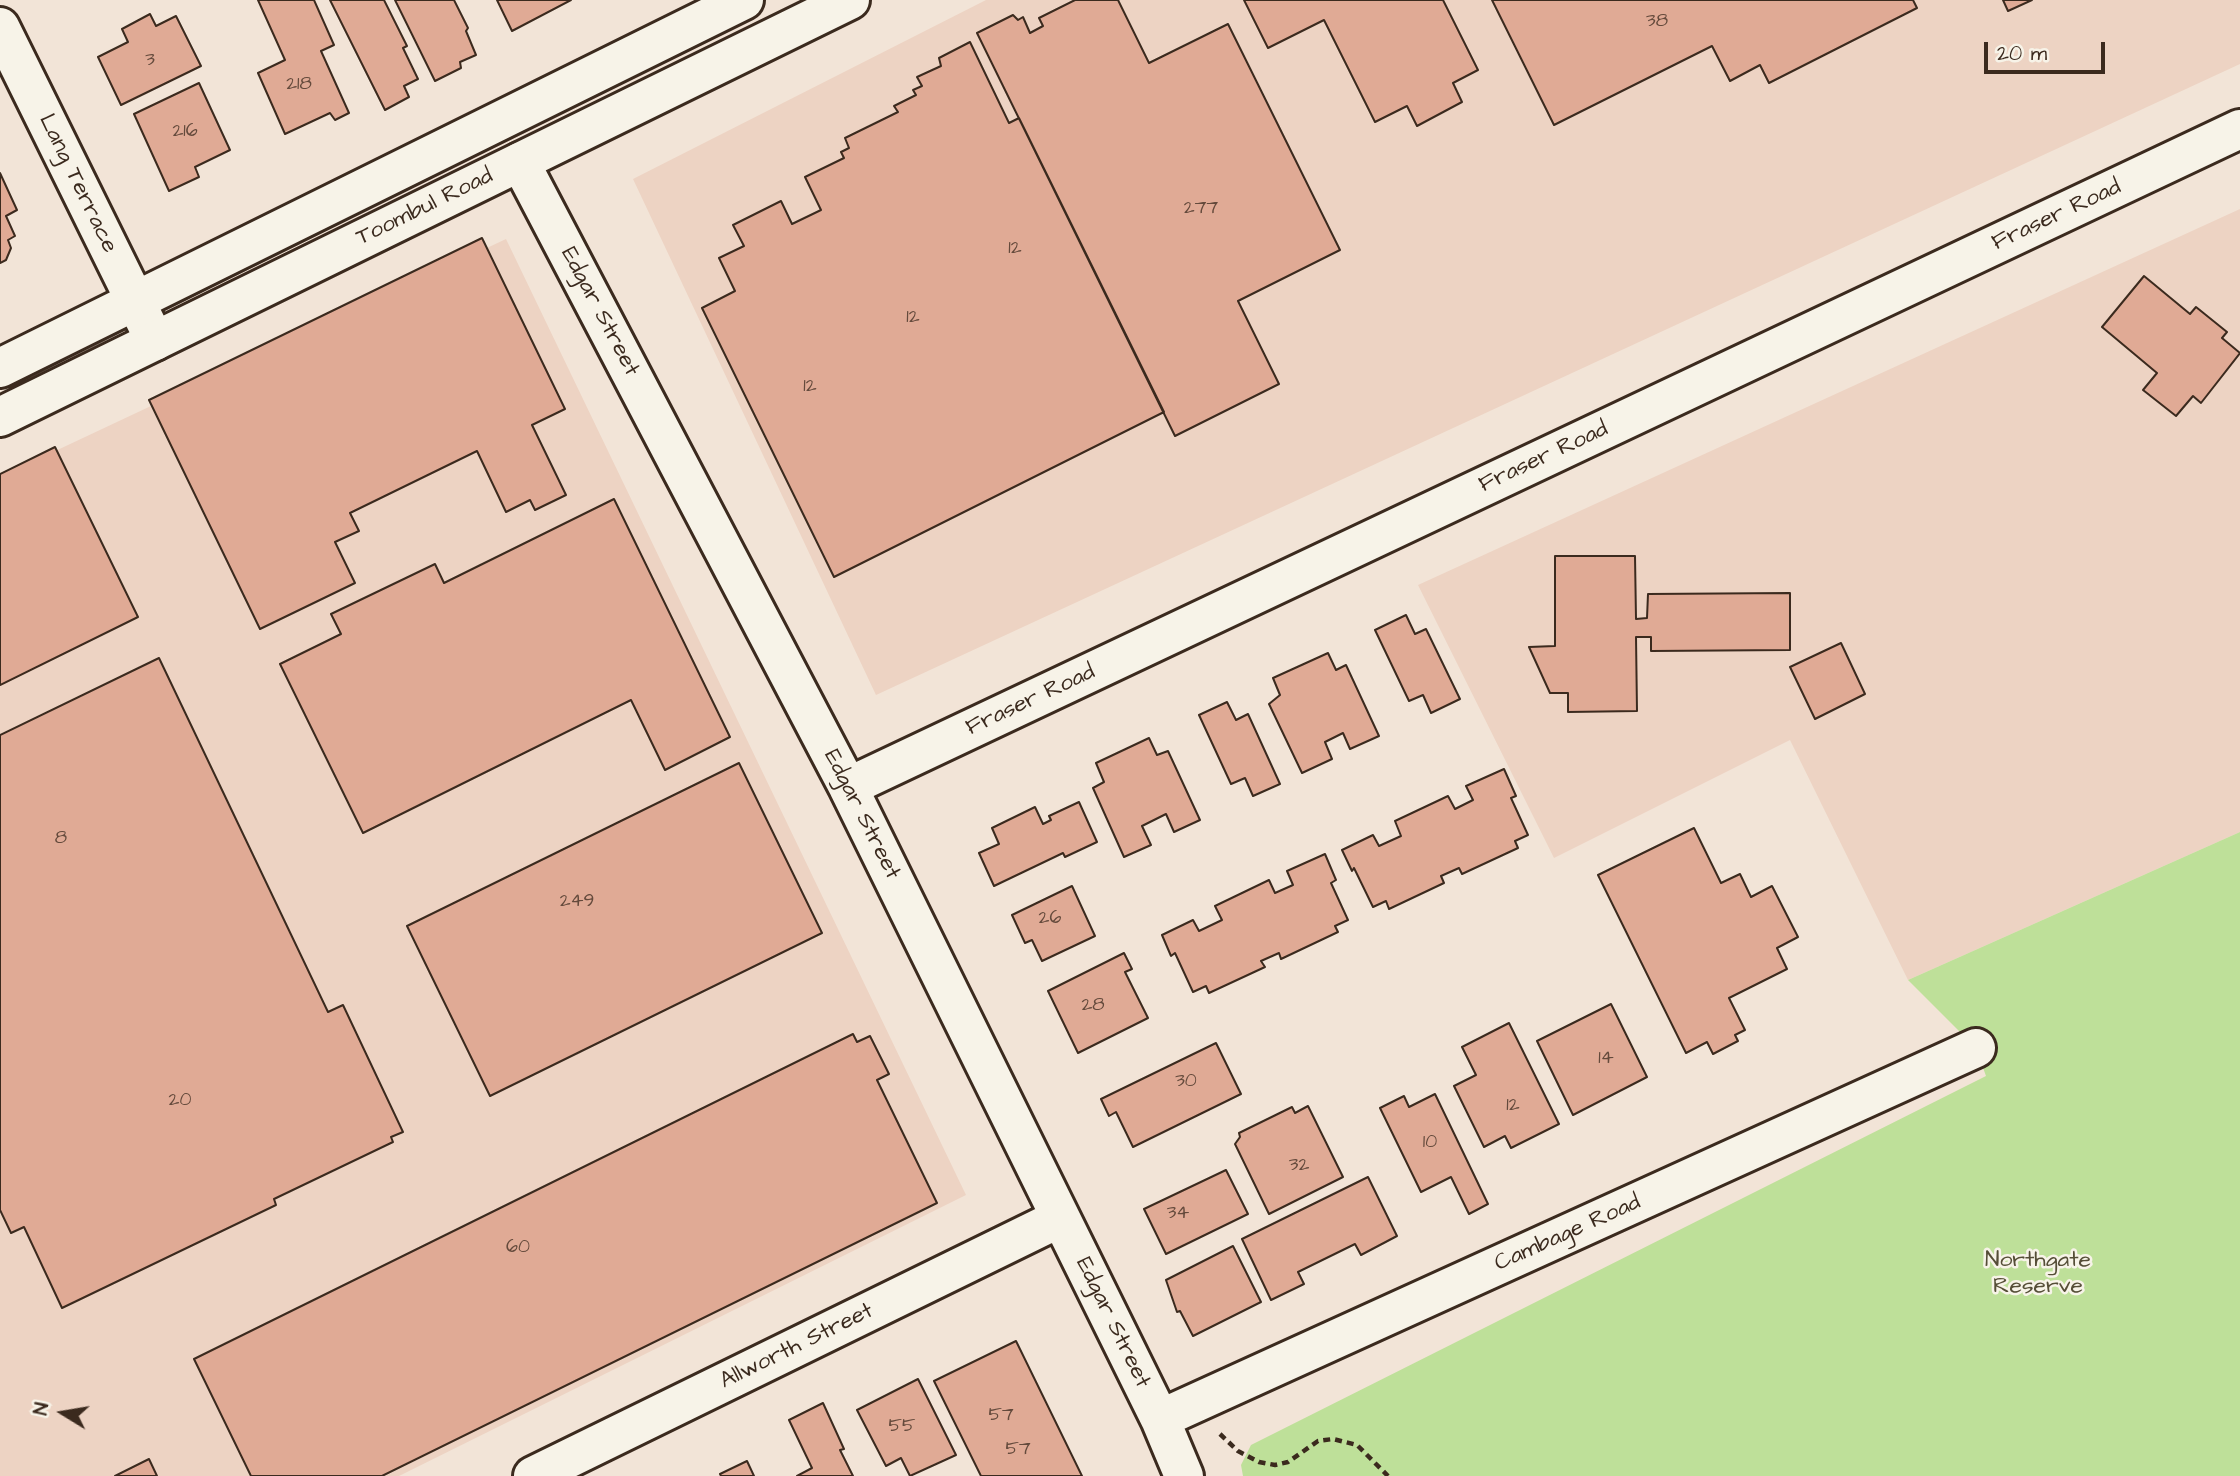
<!DOCTYPE html>
<html>
<head>
<meta charset="utf-8">
<style>
	body { margin:0 }
	#map { position:relative; width:2240px; height:1476px; overflow:hidden; background:#f2e4d7; font-family:"Architects Daughter",sans-serif }
	canvas { display:block }
	.north { position:absolute; left:28px; top:1378px; width:70px; height:70px; -webkit-text-stroke:5px #f7f3e8; paint-order:stroke; rotate:281deg; font-size:19px; font-weight:700; line-height:28px; text-align:center; color:#3b2a1e }
	.north::after { content:''; display:block; margin:auto; width:24px; height:32px; background:#3b2a1e; clip-path:polygon(50% 0,100% 100%,50% 72%,0 100%) }
	.scale { position:absolute; left:1984px; top:42px; width:121px; height:32px; box-sizing:border-box; border:4px solid #3b2a1e; border-top:0; padding-left:9px; font-size:21px; line-height:24px; white-space:nowrap; color:#3b2a1e; -webkit-text-stroke:5px #f7f3e8; paint-order:stroke }
</style>
</head>
<body>
<div id="map">
<canvas width="2240" height="1476"></canvas>
<div class="north">N</div>
<div class="scale">20 m</div>
</div>
<script>
const context = document.querySelector('canvas').getContext('2d');
context.lineJoin = 'round';
function paint(path, color) {
  context.fillStyle = color;
  context.fill(path, 'evenodd');
}
function toPath(rows) {
  const path = new Path2D();
  for (const r of rows) {
    path.moveTo(r[0], r[1]);
    for (let i = 2; i < r.length; i += 2) path.lineTo(r[i], r[i + 1]);
  }
  return path;
}
function strokePath(path, color, width, dash) {
  context.strokeStyle = color;
  context.lineWidth = width;
  context.lineCap = dash ? 'butt' : 'round';
  context.setLineDash(dash || []);
  context.stroke(path);
}
function write(font, color, halo, rows, align = 'center') {
  context.font = font + ' "Architects Daughter",sans-serif';
  context.lineWidth = 5;
  context.setLineDash([]);
  context.textBaseline = 'middle';
  context.strokeStyle = halo;
  context.fillStyle = color;
  for (const [text, x, y, turn = 0] of rows) {
    context.save();
    context.translate(x, y);
    context.rotate((+turn || 0) * Math.PI / 180);
    context.textAlign = isNaN(turn) ? turn : align;
    if (halo) context.strokeText(text, 0, 0);
    context.fillText(text, 0, 0);
    context.restore();
  }
}
const built = toPath([
	[986,0,2240,0,2240,64,876,695,633,179],
	[2240,209,2240,832,1908,980,1790,740,1554,858,1418,585],
	[506,239,966,1195,399,1476,0,1476,0,477]
]);
const green = toPath([
	[2240,832,2240,1476,1243,1476,1241,1465,1251,1445,1986,1076,1976,1048,1908,980]
]);
const building = toPath([
	[258,0,314,0,334,45,321,51,349,113,335,120,330,113,285,134,258,73,285,60,258,0],
	[330,0,384,0,407,46,403,48,418,79,404,86,409,97,385,110,330,0],
	[395,0,454,0,468,28,466,31,476,55,460,62,461,68,435,81,395,0],
	[497,0,571,0,512,31,497,0],
	[1075,0,1118,0,1149,63,1228,24,1340,250,1238,301,1279,384,1175,436,977,33,1013,15,1018,20,1023,17,1030,33,1043,26,1039,18,1075,0],
	[1244,0,1443,0,1478,70,1453,83,1462,102,1417,126,1407,106,1375,122,1324,20,1268,48,1244,0],
	[1492,0,1913,0,1917,8,1769,83,1760,65,1730,81,1712,46,1554,125,1492,0],
	[2003,0,2032,0,2008,11,2003,0],
	[150,14,156,26,176,16,201,66,121,105,98,57,128,42,122,29,150,14],
	[970,42,1009,123,1019,118,1164,412,834,577,702,308,735,291,719,258,744,246,733,225,781,201,792,224,821,210,805,177,844,158,841,152,849,148,845,138,898,112,894,106,916,95,913,90,922,86,917,77,941,66,939,58,970,42],
	[199,83,230,150,195,167,199,177,169,191,134,114,199,83],
	[0,173,17,210,6,216,15,236,8,240,11,248,6,260,0,263,0,173],
	[482,238,565,409,532,425,566,495,535,510,530,500,506,512,477,451,350,513,359,531,335,542,355,583,260,629,149,400,482,238],
	[2144,276,2190,314,2196,307,2227,332,2222,338,2240,353,2201,403,2193,396,2176,416,2143,390,2157,373,2102,327,2144,276],
	[55,447,138,617,0,685,0,474,55,447],
	[614,499,730,737,665,770,631,700,363,833,280,664,341,634,331,614,435,564,444,583,614,499],
	[1555,556,1635,556,1636,619,1647,618,1648,594,1790,593,1790,650,1651,651,1651,637,1636,637,1637,711,1568,712,1568,693,1550,693,1529,647,1555,646,1555,556],
	[1406,615,1415,634,1426,629,1460,699,1431,713,1423,695,1409,701,1375,630,1406,615],
	[1841,643,1865,694,1815,719,1790,667,1841,643],
	[1328,653,1336,670,1346,665,1379,736,1350,749,1343,733,1325,742,1332,759,1302,773,1269,704,1280,695,1273,678,1328,653],
	[159,658,328,1012,343,1005,403,1132,391,1137,393,1142,274,1199,276,1205,62,1308,24,1227,11,1233,0,1210,0,735,159,658],
	[1227,702,1236,720,1248,714,1280,784,1253,796,1245,778,1231,784,1199,715,1227,702],
	[1149,738,1157,755,1168,751,1200,820,1174,832,1166,814,1142,826,1151,845,1124,857,1093,788,1104,782,1096,763,1149,738],
	[739,763,822,933,490,1096,407,926,739,763],
	[1504,769,1516,796,1511,798,1528,835,1515,841,1518,848,1462,874,1459,868,1441,876,1444,883,1389,909,1386,901,1373,907,1354,868,1352,871,1342,850,1373,835,1379,846,1401,836,1395,821,1448,796,1455,809,1473,800,1466,786,1504,769],
	[1079,802,1097,842,1065,857,1063,853,994,886,979,853,999,844,992,828,1035,807,1043,824,1051,820,1049,816,1079,802],
	[1694,828,1721,883,1740,874,1751,897,1772,886,1798,937,1777,948,1787,969,1729,998,1745,1030,1735,1035,1738,1041,1713,1054,1707,1042,1686,1053,1598,875,1694,828],
	[1325,854,1336,880,1331,883,1348,920,1335,926,1338,932,1281,959,1279,953,1261,961,1265,967,1209,993,1206,986,1193,992,1175,953,1171,956,1162,935,1193,920,1199,931,1222,920,1215,906,1269,880,1275,893,1293,885,1287,871,1325,854],
	[1072,886,1095,936,1042,961,1032,940,1025,943,1012,915,1072,886],
	[1124,953,1132,969,1125,972,1148,1018,1078,1053,1048,991,1124,953],
	[1611,1004,1647,1077,1573,1115,1537,1041,1611,1004],
	[1509,1023,1559,1124,1511,1148,1505,1136,1484,1147,1454,1086,1476,1075,1462,1047,1509,1023],
	[853,1034,857,1042,870,1036,889,1074,877,1080,937,1203,382,1476,251,1476,194,1359,853,1034],
	[1216,1043,1241,1094,1133,1147,1116,1112,1109,1116,1101,1099,1216,1043],
	[1435,1094,1488,1204,1469,1214,1451,1177,1421,1192,1380,1108,1404,1096,1409,1107,1435,1094],
	[1308,1106,1343,1177,1269,1214,1235,1144,1240,1137,1239,1133,1292,1107,1295,1113,1308,1106],
	[1226,1170,1248,1214,1166,1254,1144,1209,1226,1170],
	[1368,1177,1397,1236,1361,1255,1355,1244,1298,1272,1304,1284,1271,1300,1242,1239,1368,1177],
	[1233,1246,1261,1302,1193,1336,1180,1311,1177,1312,1166,1280,1233,1246],
	[1016,1341,1082,1476,981,1476,934,1381,1016,1341],
	[918,1379,956,1455,910,1476,901,1458,886,1466,857,1410,918,1379],
	[823,1403,844,1449,840,1450,853,1476,797,1476,812,1468,789,1420,823,1403],
	[149,1459,157,1476,115,1476,149,1459],
	[747,1461,754,1476,721,1476,720,1474,747,1461]
]);
const path = toPath([
	[1220,1434,1238,1451,1259,1462,1275,1465,1288,1462,1318,1441,1333,1439,1357,1445,1388,1476]
]);
const minor = toPath([
	[0,27,155,341],
	[520,162,848,787,1160,1419,1184,1476],
	[848,787,2240,129],
	[1160,1419,1976,1048],
	[533,1476,1060,1218]
]);
const secondary = toPath([
	[0,368,744,0],
	[0,417,850,0]
]);
const numberNames = [
	["38",1657,22],
	["3",150,61],
	["218",299,85],
	["216",185,132],
	["277",1201,209],
	["12",1015,249],
	["12",913,318],
	["12",810,387],
	["8",61,839],
	["249",577,902],
	["26",1050,919],
	["28",1093,1006],
	["14",1606,1059],
	["30",1186,1082],
	["20",180,1101],
	["12",1513,1106],
	["10",1430,1143],
	["32",1299,1166],
	["34",1178,1214],
	["60",518,1248],
	["57",1001,1416],
	["55",902,1427],
	["57",1018,1450]
];
const streetNames = [
	["Lang Terrace",77,184,64],
	["Toombul Road",425,208,-26],
	["Fraser Road",2057,216,-25],
	["Edgar Street",599,312,62],
	["Fraser Road",1544,458,-25],
	["Fraser Road",1031,701,-25],
	["Edgar Street",861,815,63],
	["Cambage Road",1568,1234,-24],
	["Edgar Street",1112,1323,64],
	["Allworth Street",797,1347,-26]
];
const parkNames = [
	["Northgate",2038,1261],
	["Reserve",2038,1287]
];
paint(built, '#edd3c3');
paint(green, '#bee099');
paint(building, '#e0aa95');
strokePath(building, '#3b2a1e', 2);
strokePath(minor, '#3b2a1e', 44);
strokePath(secondary, '#3b2a1e', 44);
strokePath(path, '#3b2a1e', 4.5, [7, 5]);
strokePath(minor, '#f7f3e8', 38);
strokePath(secondary, '#f7f3e8', 38);
write('19px', '#644a3c', null, numberNames);
write('23px', '#3b2a1e', '#f7f3e8', streetNames);
write('23px', '#554e37', '#f7f3e8', parkNames);
</script>
</body>
</html>
